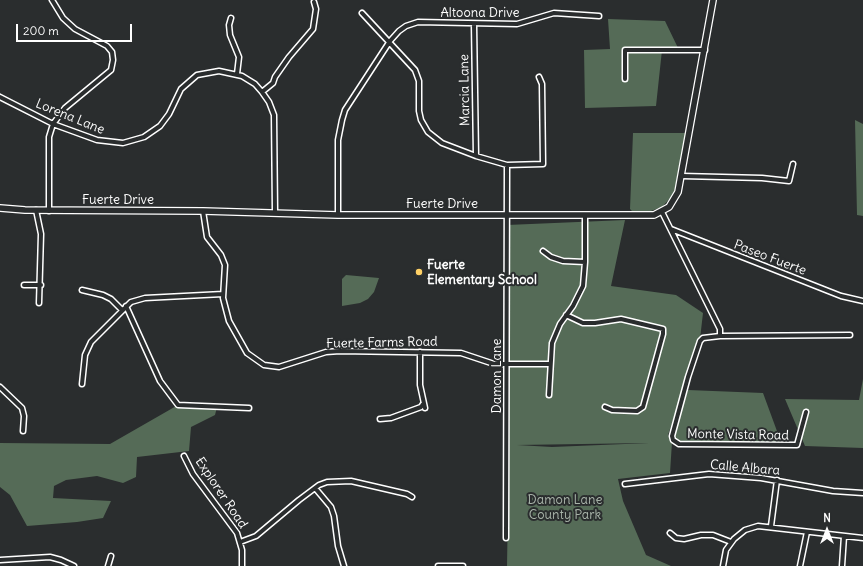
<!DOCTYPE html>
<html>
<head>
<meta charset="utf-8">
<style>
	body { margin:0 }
	#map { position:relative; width:863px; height:566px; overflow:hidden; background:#2a2d2e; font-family:Delius,sans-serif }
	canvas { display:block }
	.north { position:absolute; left:807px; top:510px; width:40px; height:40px; -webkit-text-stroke:3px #2a2d2e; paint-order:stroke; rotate:0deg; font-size:11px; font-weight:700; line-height:16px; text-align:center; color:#fff }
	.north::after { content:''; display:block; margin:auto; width:14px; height:18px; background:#fff; clip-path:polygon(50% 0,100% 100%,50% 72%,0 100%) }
	.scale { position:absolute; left:16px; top:24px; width:116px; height:18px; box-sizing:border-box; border:2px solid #fff; border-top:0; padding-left:5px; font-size:12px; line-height:14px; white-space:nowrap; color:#fff; -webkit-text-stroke:3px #2a2d2e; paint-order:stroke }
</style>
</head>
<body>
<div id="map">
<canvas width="863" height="566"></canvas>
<div class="north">N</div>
<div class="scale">200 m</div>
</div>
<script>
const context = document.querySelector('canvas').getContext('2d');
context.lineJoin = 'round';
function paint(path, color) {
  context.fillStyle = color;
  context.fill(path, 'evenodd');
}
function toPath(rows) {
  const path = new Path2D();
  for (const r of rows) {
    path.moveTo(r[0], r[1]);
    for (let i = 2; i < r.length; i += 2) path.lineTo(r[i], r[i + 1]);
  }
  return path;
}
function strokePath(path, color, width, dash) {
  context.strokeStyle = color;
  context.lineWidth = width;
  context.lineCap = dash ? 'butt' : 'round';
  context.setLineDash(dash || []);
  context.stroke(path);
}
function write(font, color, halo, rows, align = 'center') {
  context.font = font + ' Delius,sans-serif';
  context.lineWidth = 4;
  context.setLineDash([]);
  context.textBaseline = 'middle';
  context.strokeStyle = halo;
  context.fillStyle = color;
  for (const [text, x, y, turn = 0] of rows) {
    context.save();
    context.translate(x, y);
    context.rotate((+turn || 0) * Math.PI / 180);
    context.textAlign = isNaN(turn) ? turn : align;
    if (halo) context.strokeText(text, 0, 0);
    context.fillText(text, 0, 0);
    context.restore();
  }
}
const green = toPath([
	[608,19,665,21,679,50,662,50,656,106,585,108,584,50,610,49],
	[855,120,863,124,863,216,857,215],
	[633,133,686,133,674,194,662,207,651,211,633,212,630,209],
	[625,220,611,286,676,295,703,313,700,339,668,435,671,442,688,390,763,393,781,442,672,442,670,473,618,479,623,501,646,555,671,566,507,566,509,444,507,225],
	[649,443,552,447,517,445,648,443],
	[346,275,379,278,374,292,368,299,360,303,342,306,342,279],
	[863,379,863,448,805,446,785,399,859,400],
	[178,405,217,407,215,415,191,427,189,451,137,457,136,477,123,483,97,476,66,480,54,486,53,498,111,501,103,518,77,522,27,526,10,495,0,487,0,443,110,444]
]);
const street = toPath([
	[362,13,415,70,419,81,419,111,421,120,428,132,442,143,476,156,507,165,543,164,542,84,539,77],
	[231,18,229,25,230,35,239,57,237,74],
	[474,24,476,156],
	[625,79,625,50,705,50],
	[262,92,273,83,275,77,289,57,313,29,316,9,314,2],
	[0,97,53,124,97,140,123,143,144,137,160,126,169,114,181,89,197,75,219,71,242,76,255,84,262,92,269,102,274,115,275,212],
	[682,176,762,178,789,181,793,164],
	[36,210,41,234,39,303],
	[49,211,49,137,53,124,65,108,111,70,113,60,112,52,107,46,75,29,63,18,52,0],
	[203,211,207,237,221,255,225,265,223,298,229,321,247,353,264,365,279,367,326,352,340,351,461,353,494,364,550,364],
	[662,212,720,329,720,336,703,338,700,341,688,377,672,436,673,440,679,444,797,445,806,412],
	[338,215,338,140,342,120,345,110,390,41,399,31,406,26,418,22,517,24,554,13,599,16],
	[671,229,841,296,863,301],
	[543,251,551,257,563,261,585,262],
	[24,285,41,285],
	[82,290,103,295,111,299,122,310],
	[126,306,160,381,178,405,249,408],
	[566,315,583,323,595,323,621,319,663,329,663,334,643,407,637,411,612,410,605,407],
	[720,336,850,335],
	[420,352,420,385,425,408],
	[82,384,85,355,91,342,131,302,145,298,223,294],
	[0,387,22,408,24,416,23,431],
	[549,395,552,343,560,324,573,306,583,286,585,262,585,215],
	[380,419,391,418,421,407,423,404],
	[184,456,193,474,237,533,242,550,242,566],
	[625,484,709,474,761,478,833,491,863,493],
	[315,488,331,507,334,516,338,546,344,566],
	[771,526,777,480],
	[670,533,676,538,684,539,701,535,713,535,731,542],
	[506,538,507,165],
	[240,542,256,536,299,500,319,485,327,482,351,481,407,494,412,497],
	[0,560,50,557,61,560,74,566],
	[108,566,111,556],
	[438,566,463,566],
	[723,566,726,550,734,539,745,530,758,526,863,538],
	[800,566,807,532],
	[842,566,844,536]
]);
const secondary = toPath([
	[0,208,25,210,203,211,338,215,654,215,669,207,678,192,713,0]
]);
const markers = [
	[419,272,4,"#ffd166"]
];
const streetNames = [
	["Altoona Drive",480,13],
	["Marcia Lane",465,90,-91],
	["Lorena Lane",70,117,22],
	["Fuerte Drive",118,200],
	["Fuerte Drive",442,204],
	["Paseo Fuerte",770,258,21],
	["Fuerte Farms Road",382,343,-1],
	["Damon Lane",497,376,-90],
	["Monte Vista Road",738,435,1],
	["Calle Albara",745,468,5],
	["Explorer Road",221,493,56]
];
const poiNames = [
	["Fuerte",427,265],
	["Elementary School",427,280]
];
const parkNames = [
	["Damon Lane",565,500],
	["County Park",565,515]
];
paint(green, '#556b57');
strokePath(street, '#fff', 7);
strokePath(secondary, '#fff', 8);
strokePath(street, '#2a2d2e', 4);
strokePath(secondary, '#2a2d2e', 5.5);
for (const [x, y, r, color] of markers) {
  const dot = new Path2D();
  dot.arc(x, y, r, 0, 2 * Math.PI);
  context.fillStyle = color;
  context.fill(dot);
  strokePath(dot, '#2a2d2e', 1.5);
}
write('13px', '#fff', '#2a2d2e', streetNames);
write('bold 13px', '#fff', '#2a2d2e', poiNames, 'left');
write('13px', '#aab5ab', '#2a2d2e', parkNames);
</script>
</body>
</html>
